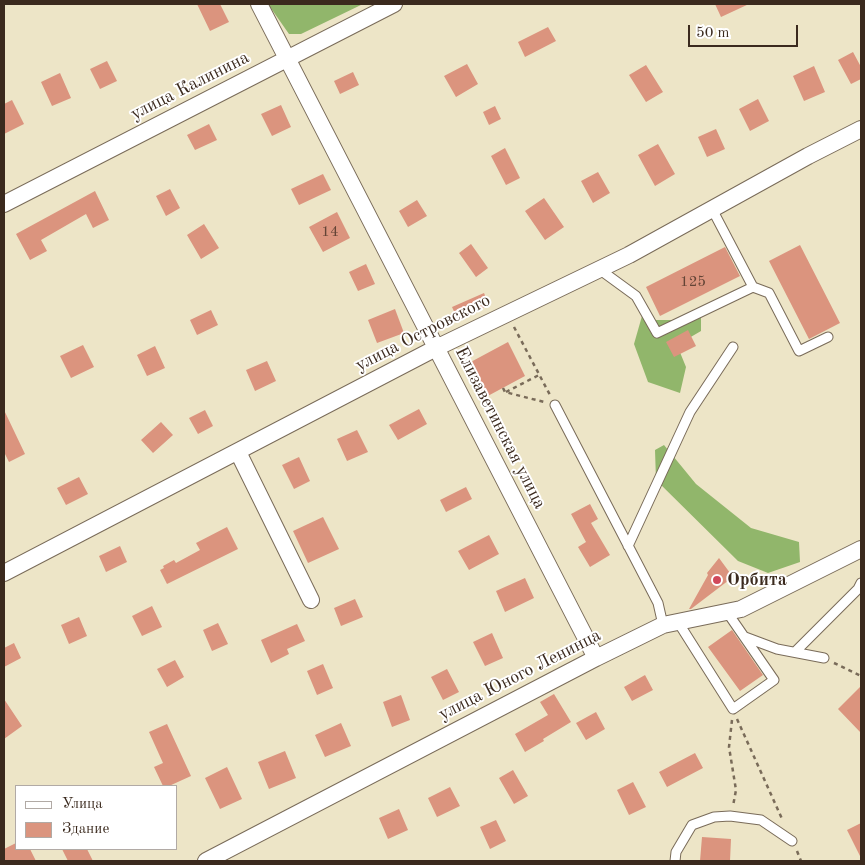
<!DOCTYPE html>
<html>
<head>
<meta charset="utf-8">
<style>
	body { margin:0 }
	#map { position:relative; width:865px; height:865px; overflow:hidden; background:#ede5c7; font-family:"Old Standard TT",serif }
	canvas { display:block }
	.frame { position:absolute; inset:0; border:5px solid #3b2a1e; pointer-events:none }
	.legend { position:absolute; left:15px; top:785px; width:162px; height:65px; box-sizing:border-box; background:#fff; border:1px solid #b1aaa5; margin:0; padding:6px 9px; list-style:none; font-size:15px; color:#3b2a1e }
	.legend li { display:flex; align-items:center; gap:10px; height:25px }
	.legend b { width:25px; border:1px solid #b1aaa5 }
	.scale { position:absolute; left:688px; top:25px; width:110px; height:22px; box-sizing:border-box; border:2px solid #3b2a1e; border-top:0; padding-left:6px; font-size:15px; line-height:18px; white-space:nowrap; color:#3b2a1e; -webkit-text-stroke:4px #fff; paint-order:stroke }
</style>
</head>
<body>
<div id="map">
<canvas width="865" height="865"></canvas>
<div class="frame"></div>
<ul class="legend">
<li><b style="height:6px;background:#fff"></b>Улица</li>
<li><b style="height:14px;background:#db947e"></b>Здание</li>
</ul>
<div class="scale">50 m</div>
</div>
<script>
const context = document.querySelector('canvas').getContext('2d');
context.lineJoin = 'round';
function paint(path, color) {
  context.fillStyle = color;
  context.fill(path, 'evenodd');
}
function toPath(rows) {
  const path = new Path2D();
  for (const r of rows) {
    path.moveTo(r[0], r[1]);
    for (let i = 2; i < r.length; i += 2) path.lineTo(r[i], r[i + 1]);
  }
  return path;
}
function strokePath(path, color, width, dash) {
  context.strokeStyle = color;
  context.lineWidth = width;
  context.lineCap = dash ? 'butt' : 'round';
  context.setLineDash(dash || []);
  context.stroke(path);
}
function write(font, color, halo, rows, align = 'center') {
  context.font = font + ' "Old Standard TT",serif';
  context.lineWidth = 4;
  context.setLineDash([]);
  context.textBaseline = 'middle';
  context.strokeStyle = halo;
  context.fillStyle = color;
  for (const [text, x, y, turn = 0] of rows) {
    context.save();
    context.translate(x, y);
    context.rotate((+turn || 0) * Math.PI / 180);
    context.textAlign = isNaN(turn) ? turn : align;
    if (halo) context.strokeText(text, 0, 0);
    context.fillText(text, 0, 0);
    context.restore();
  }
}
const forest = toPath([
	[268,4,363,4,301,34,289,34],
	[701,314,701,331,677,345,686,367,680,393,648,382,634,344,642,316,652,320,674,320],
	[664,445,696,484,751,528,799,542,800,562,768,573,738,561,656,480,655,450]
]);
const building = toPath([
	[197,4,220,4,229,22,210,31],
	[715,4,749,4,721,17],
	[548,27,556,41,525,57,518,42],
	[853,52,861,67,861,79,851,84,838,60],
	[107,61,117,81,100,89,90,69],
	[467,64,478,84,456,97,444,76],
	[646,65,663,92,646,102,629,75],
	[814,66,825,92,804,101,793,76],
	[353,72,359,85,340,94,334,81],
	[60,73,71,98,52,106,41,82],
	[758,99,769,121,750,131,739,109],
	[12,100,24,124,4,134,4,104],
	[281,105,291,127,272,136,261,114],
	[495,106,501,119,489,125,483,112],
	[209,124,217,140,195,150,187,135],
	[716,129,725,149,707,157,698,137],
	[658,144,675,174,655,186,638,155],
	[505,148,520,178,506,185,491,156],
	[598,172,610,193,593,203,581,181],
	[323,174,331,190,299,205,291,189],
	[170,189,180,208,166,216,156,196],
	[95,191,109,220,93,228,86,214,41,240,47,251,30,260,16,234],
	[544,198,564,227,545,240,525,211],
	[417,200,427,216,408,227,399,211],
	[337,212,350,238,323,252,309,227],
	[204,224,219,248,201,259,187,235],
	[471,244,488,268,476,277,459,253],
	[800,245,840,323,809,339,769,261],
	[725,247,740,276,660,316,646,287],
	[366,264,375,284,358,291,349,272],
	[484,293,489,305,458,320,452,307],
	[395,309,404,333,377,343,368,320],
	[211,310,218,325,197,335,190,320],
	[688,330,696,346,674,357,666,342],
	[508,342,525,376,484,398,467,364],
	[83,345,94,367,71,378,60,356],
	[155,346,165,368,147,376,137,355],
	[267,361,276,381,255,391,246,370],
	[419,409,427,424,398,440,389,425],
	[4,410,25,454,9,462,4,452],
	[205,410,213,426,198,434,189,418],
	[161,422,173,435,153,453,141,440],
	[357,430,368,452,347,461,337,439],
	[299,457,310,481,294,489,282,465],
	[79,477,88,494,66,505,57,488],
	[466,487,472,499,446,512,440,500],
	[590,504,598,519,591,523,610,555,590,567,578,547,586,542,571,514],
	[323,517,339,549,308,563,293,531],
	[227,527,238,549,167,584,160,570,164,568,163,566,174,560,176,563,200,550,196,543],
	[489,535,499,554,469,570,458,551],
	[120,546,127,562,106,572,99,556],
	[719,558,733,577,691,609,689,609,708,575,707,573],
	[525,578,534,598,505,612,496,591],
	[355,599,363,617,341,626,334,608],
	[152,606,162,627,142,636,132,616],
	[79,617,87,636,69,644,61,625],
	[218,623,228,644,212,651,203,630],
	[297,624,305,641,287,649,289,654,271,663,261,640],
	[732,630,763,675,740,691,708,647],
	[492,633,503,658,485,666,473,642],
	[14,643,21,658,4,667,4,648],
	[175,660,184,677,167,687,157,669],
	[323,664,333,688,317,695,307,671],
	[447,669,459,692,443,700,431,677],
	[645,675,653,690,632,701,624,687],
	[861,686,861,733,838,709],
	[554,694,571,722,543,739,544,741,525,752,515,734,548,715,540,702],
	[401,695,410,720,392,727,383,702],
	[4,699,22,726,4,739],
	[596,712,605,729,586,740,576,723],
	[341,723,351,746,325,757,315,735],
	[167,724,191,776,169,786,163,786,154,767,163,763,149,732],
	[285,751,296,778,269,789,258,762],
	[695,753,703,768,667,787,659,772],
	[227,767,242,799,220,809,205,778],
	[513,770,528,796,514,804,499,778],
	[633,782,646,807,629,815,617,790],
	[450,787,460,806,437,817,428,798],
	[399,809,408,830,388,839,379,818],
	[496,820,506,841,490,849,480,827],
	[861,823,861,858,847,830],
	[702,837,731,839,730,861,700,861],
	[16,843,16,849,30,849,36,861,4,861,4,849],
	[62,849,87,849,93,861,68,861]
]);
const path = toPath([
	[514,327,550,395],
	[503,388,505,392,544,402],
	[506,392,539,375],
	[834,663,861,676],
	[737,719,783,821],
	[732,720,729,747,736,790,733,806],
	[797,851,801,861]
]);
const lane = toPath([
	[712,209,753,287,769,293,799,351,828,337],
	[599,269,636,296,657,333,753,287],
	[555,405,658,603,663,625],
	[628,546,690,412,733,347],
	[678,622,733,709,774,680,727,612],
	[745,637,777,649,824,658],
	[795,652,858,589,861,583],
	[675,861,676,852,692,825,714,817,730,816,761,820,792,841]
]);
const street = toPath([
	[259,4,596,658],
	[4,204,394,4],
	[238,452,311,600],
	[4,573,436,348,629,255,808,156,861,129],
	[206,861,596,658,663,625,741,609,861,549]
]);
const markers = [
	[717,580,5,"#d1495b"]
];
const numberNames = [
	["14",330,232],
	["125",693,282]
];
const streetNames = [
	["улица Калинина",190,86,-27],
	["улица Островского",423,333,-27],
	["Елизаветинская улица",500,428,63],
	["улица Юного Ленинца",520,675,-27]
];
const poiNames = [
	["Орбита",727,580]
];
paint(forest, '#91b66b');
paint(building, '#db947e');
strokePath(lane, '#796b59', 11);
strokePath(street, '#796b59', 18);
strokePath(path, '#796b59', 2.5, [4, 4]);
strokePath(lane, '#fff', 9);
strokePath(street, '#fff', 16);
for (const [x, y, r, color] of markers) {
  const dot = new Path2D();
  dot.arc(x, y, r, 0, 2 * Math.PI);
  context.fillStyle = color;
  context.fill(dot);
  strokePath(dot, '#fff', 2);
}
write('15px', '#634436', null, numberNames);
write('18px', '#3b2a1e', '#fff', streetNames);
write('bold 18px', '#3b2a1e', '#fff', poiNames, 'left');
</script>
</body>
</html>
